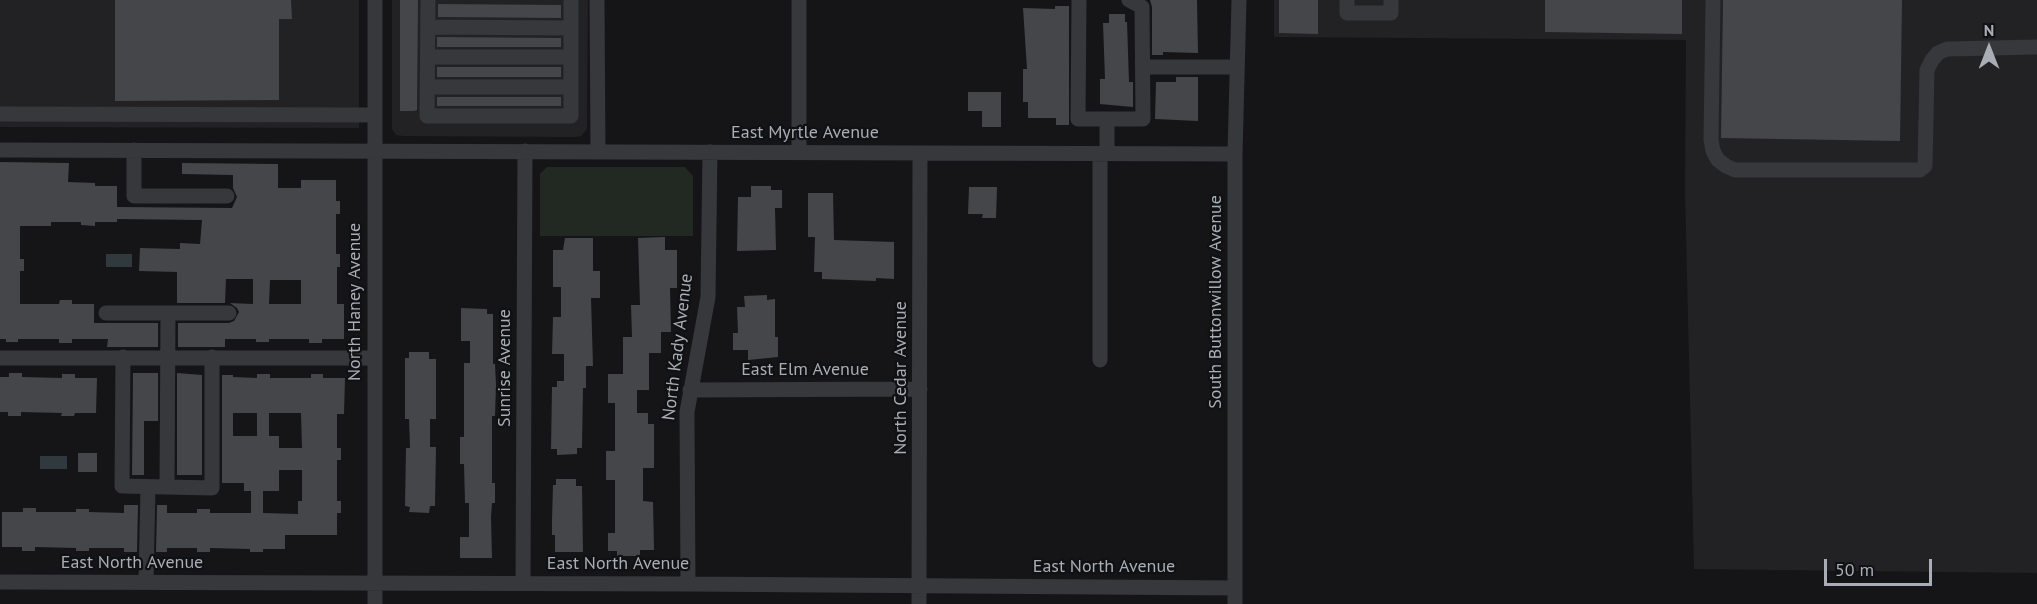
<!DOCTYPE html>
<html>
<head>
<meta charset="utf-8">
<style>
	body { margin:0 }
	#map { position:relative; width:2037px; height:604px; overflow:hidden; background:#151517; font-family:"PT Sans",sans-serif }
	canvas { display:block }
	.north { position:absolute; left:1959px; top:18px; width:60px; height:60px; -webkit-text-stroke:4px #101112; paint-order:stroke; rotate:0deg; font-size:16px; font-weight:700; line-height:24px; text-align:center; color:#a9adb6 }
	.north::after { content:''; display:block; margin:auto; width:21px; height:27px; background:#a9adb6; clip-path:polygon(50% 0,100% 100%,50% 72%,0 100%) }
	.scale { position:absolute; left:1824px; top:559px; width:108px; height:27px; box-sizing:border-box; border:3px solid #a9adb6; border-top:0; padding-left:8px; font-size:18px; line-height:21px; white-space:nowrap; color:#a9adb6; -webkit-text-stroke:4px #101112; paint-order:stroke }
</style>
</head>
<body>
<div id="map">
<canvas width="2037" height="604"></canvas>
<div class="north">N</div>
<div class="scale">50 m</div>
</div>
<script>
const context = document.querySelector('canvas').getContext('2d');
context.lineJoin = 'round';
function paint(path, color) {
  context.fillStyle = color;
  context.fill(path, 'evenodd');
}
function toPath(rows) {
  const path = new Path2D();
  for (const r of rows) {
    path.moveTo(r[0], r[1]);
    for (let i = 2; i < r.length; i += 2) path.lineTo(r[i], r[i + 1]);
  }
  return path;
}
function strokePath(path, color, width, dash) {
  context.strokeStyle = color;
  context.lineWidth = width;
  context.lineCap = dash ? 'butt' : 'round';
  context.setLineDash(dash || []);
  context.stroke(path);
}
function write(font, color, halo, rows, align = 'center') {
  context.font = font + ' "PT Sans",sans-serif';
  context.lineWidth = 4.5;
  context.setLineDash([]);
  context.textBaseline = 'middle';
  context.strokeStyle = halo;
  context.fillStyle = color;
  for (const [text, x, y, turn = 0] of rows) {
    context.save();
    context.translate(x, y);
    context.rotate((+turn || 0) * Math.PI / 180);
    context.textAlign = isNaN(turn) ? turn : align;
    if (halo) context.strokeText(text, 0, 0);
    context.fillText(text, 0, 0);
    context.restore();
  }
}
const built = toPath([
	[0,0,359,0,359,128,0,127],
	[392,0,588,0,587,129,581,136,576,137,403,136,396,135,392,129],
	[1274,0,2037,0,2037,573,1694,569,1685,190,1686,40,1274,37]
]);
const green = toPath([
	[547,167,685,167,693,176,693,236,540,236,540,174]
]);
const water = toPath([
	[106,254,132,254,132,267,106,267],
	[40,456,67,456,67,469,40,469]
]);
const building = toPath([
	[115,0,291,0,292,19,279,19,279,100,115,101],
	[400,0,418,0,417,110,414,111,400,111],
	[1150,0,1197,0,1198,53,1163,52,1163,55,1152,55,1152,7],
	[1279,0,1318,0,1318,34,1279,33],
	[1545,0,1682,0,1682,34,1545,32],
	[1723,0,1902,0,1900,141,1721,138],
	[438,4,561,5,561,18,438,17],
	[1055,6,1069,6,1069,125,1056,125,1056,118,1028,118,1028,102,1023,102,1023,69,1027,69,1023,8,1055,9],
	[1109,14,1125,14,1125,22,1127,22,1129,82,1133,82,1133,107,1100,104,1100,79,1105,79,1103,23,1109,23],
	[437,37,561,38,561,47,437,47],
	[437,67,561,67,561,77,437,77],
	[1176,77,1198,77,1198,121,1155,119,1156,82,1176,82],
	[968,92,1001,92,1001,127,982,127,982,111,968,111],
	[437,97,561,97,561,106,437,106],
	[0,162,69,163,68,182,95,183,95,186,117,186,117,207,232,208,237,197,233,188,233,175,182,174,182,163,278,164,278,188,301,188,301,180,336,180,336,201,340,201,340,214,336,214,336,254,340,254,340,267,337,267,337,304,344,304,344,339,322,339,322,343,309,343,309,339,269,339,269,342,256,342,256,339,225,339,225,347,178,347,178,323,229,323,234,321,239,312,237,308,230,303,253,304,253,279,226,279,225,303,177,303,177,272,139,271,140,248,180,249,180,243,200,244,202,220,117,219,117,222,95,222,95,226,81,225,81,222,51,222,51,226,20,226,20,259,24,259,24,271,20,271,20,304,59,304,60,300,72,300,72,304,94,304,94,323,158,323,158,347,107,347,108,339,72,339,72,343,59,343,59,339,18,339,18,342,6,342,6,339,0,339],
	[270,280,301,280,301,304,269,304],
	[751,186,771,186,771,190,782,190,782,208,775,208,776,250,737,251,738,197,751,197],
	[969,187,997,187,996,218,982,218,983,214,968,214],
	[808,193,833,193,834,240,894,242,894,279,876,278,876,281,822,279,822,272,814,272,815,237,808,237],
	[665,237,665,250,677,250,677,288,670,288,671,332,661,332,661,353,649,353,649,390,637,390,637,413,648,413,648,424,654,424,654,468,643,468,643,501,653,502,654,550,640,550,640,556,617,556,617,551,608,551,608,533,615,533,615,480,606,480,606,451,615,451,615,403,608,403,608,374,623,374,623,337,632,337,631,305,640,305,638,238],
	[565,238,593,238,593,271,600,271,600,298,591,298,593,366,586,366,586,388,583,388,582,448,577,448,577,454,557,455,557,449,551,449,552,387,557,387,557,381,564,381,564,354,552,354,553,317,561,317,561,287,553,287,553,250,563,250],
	[767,295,767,300,775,299,775,337,778,337,778,357,748,360,748,350,733,350,733,333,738,333,737,307,745,307,744,296],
	[461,308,487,309,487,314,493,314,493,364,495,364,496,385,495,416,492,416,492,483,495,483,495,503,492,503,491,517,492,558,460,558,460,537,469,537,469,503,465,503,464,464,460,464,460,437,464,437,464,363,470,363,470,341,461,341],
	[409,352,429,352,429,359,436,359,436,419,430,419,430,447,436,447,435,506,430,506,429,513,409,512,410,507,405,506,406,448,410,448,409,419,405,419,405,358,409,358],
	[9,373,22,373,22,377,62,378,62,374,75,374,75,378,97,378,96,413,75,413,74,416,61,416,62,413,21,412,21,416,8,416,8,412,0,412,0,377,9,377],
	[133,373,158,373,158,421,144,421,144,475,132,475],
	[177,373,202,375,202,475,177,475],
	[257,374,270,374,270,378,311,378,311,374,323,374,323,378,345,378,344,414,337,414,337,448,341,448,341,460,337,460,337,501,341,501,341,513,337,513,337,535,285,535,285,549,263,549,263,552,250,552,250,549,210,548,210,552,197,552,197,548,167,548,167,552,156,552,157,505,167,505,167,513,197,513,197,509,210,509,210,513,251,513,251,491,244,491,244,483,222,483,222,375,233,375,233,377,257,378],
	[233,413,257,413,257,436,233,436],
	[269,413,301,413,302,448,279,448,279,436,269,436],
	[279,470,302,470,302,501,298,501,298,514,263,513,263,491,279,491],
	[78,453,97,453,97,472,78,472],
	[556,479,576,479,576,486,582,486,583,552,555,552,555,535,552,535,552,520,553,485,556,485],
	[124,505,138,505,137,552,124,552,124,548,89,548,89,551,76,551,76,548,35,547,35,551,22,551,22,547,2,547,2,512,23,512,23,508,36,508,36,512,76,512,76,509,89,509,89,512,124,513]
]);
const minor = toPath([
	[428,0,427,116,571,116,571,0],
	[597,0,598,152],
	[799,0,799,152],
	[1079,0,1078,119,1107,119,1107,154],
	[1347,0,1347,13,1391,13,1391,0],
	[1713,0,1711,140,1713,151,1718,160,1726,166,1735,170,1920,170,1925,166,1927,70,1932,60,1938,53,1947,49,2037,47],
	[428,27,571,28],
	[428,57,571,57],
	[1143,67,1237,67],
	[427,87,571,87],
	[0,114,375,115],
	[1107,119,1143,119,1142,7,1129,0],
	[0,150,1235,154],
	[134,150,134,196,227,196],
	[106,313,229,313],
	[123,357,122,486,212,488,212,357],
	[0,358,375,358],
	[1100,360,1100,154],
	[690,390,920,389],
	[167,487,168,313],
	[0,582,688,584,1235,588],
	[146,582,148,487],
	[523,584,525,151],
	[688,584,687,412,708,297,710,152],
	[375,604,375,0],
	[919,604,920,153],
	[1235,604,1235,154,1239,0]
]);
const streetNames = [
	["East Myrtle Avenue",805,133],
	["North Haney Avenue",355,302,-90],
	["South Buttonwillow Avenue",1216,302,-90],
	["North Kady Avenue",678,347,-83],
	["Sunrise Avenue",505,368,-90],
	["East Elm Avenue",805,370],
	["North Cedar Avenue",901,378,-90],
	["East North Avenue",132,563],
	["East North Avenue",618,564],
	["East North Avenue",1104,567]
];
paint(built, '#222224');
paint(green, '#222922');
paint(water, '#30393e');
paint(building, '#45464a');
strokePath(minor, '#37383c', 15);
write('18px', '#a9adb6', '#101112', streetNames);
</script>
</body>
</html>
